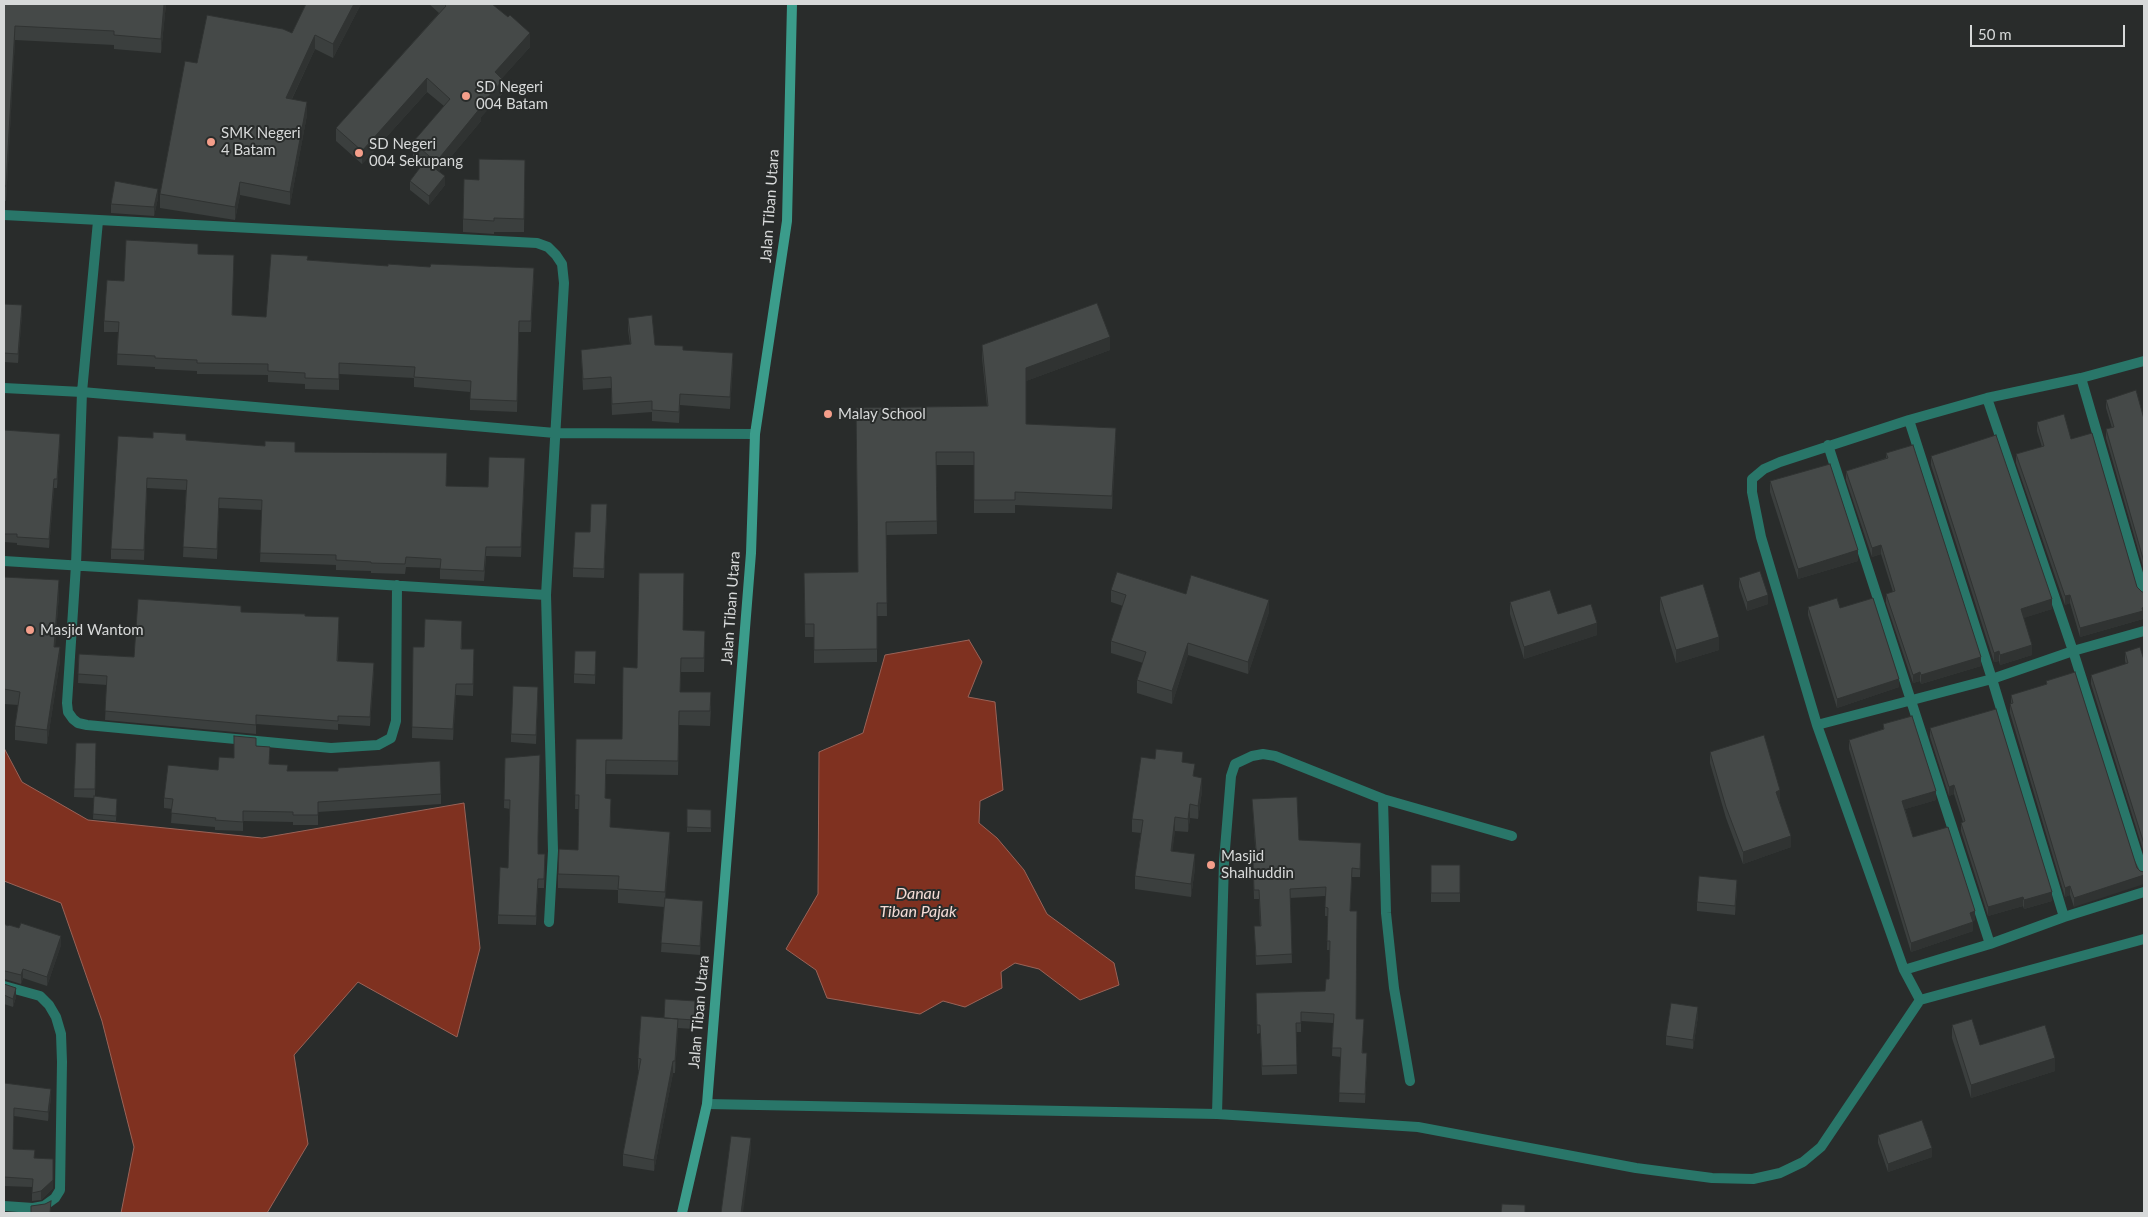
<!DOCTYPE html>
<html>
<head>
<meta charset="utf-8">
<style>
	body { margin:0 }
	#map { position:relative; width:2148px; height:1217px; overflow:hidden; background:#292c2b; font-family:Lato,sans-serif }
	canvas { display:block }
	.frame { position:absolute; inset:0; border:5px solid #d7d9d9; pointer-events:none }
	.scale { position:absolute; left:1970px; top:25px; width:155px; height:22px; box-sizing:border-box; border:2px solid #d7d9d9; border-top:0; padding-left:6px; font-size:15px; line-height:18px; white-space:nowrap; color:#d7d9d9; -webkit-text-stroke:4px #292c2b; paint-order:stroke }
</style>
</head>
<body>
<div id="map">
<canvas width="2148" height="1217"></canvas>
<div class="frame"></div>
<div class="scale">50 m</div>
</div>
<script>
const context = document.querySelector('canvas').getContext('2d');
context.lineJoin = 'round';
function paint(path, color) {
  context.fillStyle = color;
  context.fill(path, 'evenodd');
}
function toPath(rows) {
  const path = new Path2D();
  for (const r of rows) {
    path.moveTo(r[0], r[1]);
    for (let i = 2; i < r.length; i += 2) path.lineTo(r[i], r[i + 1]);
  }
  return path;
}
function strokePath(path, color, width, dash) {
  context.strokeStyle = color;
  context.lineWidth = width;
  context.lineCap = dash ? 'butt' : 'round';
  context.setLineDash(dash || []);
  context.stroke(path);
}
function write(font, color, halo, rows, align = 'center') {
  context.font = font + ' Lato,sans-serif';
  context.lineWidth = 4;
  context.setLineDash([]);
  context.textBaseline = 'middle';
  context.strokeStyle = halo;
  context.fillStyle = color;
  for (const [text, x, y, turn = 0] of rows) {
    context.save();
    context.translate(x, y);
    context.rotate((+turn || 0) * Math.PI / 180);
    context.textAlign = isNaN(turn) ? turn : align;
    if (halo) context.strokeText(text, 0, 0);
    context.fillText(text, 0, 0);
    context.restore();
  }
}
const water = toPath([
	[969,640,982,662,968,697,995,702,1003,790,980,801,979,823,997,838,1024,870,1047,914,1114,963,1119,985,1080,1000,1039,969,1015,963,1001,972,1002,988,965,1007,943,1001,920,1014,827,998,816,970,786,949,818,894,819,752,863,733,885,655,969,640],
	[4,748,22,782,88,820,262,838,464,803,480,948,457,1037,358,982,294,1055,308,1144,267,1213,121,1213,134,1147,102,1021,61,903,4,881,4,748]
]);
const street = toPath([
	[4,215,537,243,548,247,556,255,562,264,564,283,546,595,4,561],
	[98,221,82,392,76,565,67,703,68,712,73,719,78,723,87,725,331,748,378,745,391,738,396,721,397,585],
	[2081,378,2144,594],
	[4,388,82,392,555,433,755,434],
	[1987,398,2073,651,2144,875],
	[1909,420,1992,679,2064,917],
	[1828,445,1990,944],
	[546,595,553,851,549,922],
	[1817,725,1992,679,2073,651,2144,631],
	[1383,799,1386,913,1394,988,1410,1081],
	[1904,970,1990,944,2064,917,2144,892],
	[4,986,40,996,49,1005,56,1017,61,1034,62,1062,60,1190,55,1198,44,1206,33,1208,4,1206],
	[1920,1000,2144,939],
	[707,1104,1217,1114,1418,1127,1636,1168,1712,1178,1753,1179,1780,1173,1803,1162,1821,1147,1920,1000,1904,970,1817,725,1761,537,1752,492,1752,479,1764,469,1780,462,1909,420,1987,398,2081,378,2144,361],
	[1217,1114,1224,861,1231,776,1235,764,1252,756,1263,754,1275,756,1383,799,1512,836]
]);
const secondary = toPath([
	[682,1213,707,1104,751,553,755,434,787,221,792,4]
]);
const wall = toPath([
	[4,4,166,4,161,53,114,49,114,45,15,40,6,201,4,201],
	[306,4,361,4,333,58,315,49,292,99,307,115,290,205,240,195,235,220,160,208,160,194,197,63,292,33],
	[429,4,492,4,530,47,502,78,503,93,481,117,481,121,439,171,445,185,429,205,410,190,410,181,423,164,413,156,413,142,444,106,427,92,362,164,336,141,336,128,439,13],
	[525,160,524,232,494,232,494,234,463,232,463,219,479,180],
	[158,198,154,216,111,213,111,204],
	[198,254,233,315,266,317,308,260,534,279,531,332,519,332,517,412,470,410,470,392,414,387,414,378,339,374,339,390,305,389,305,384,268,382,268,375,197,374,197,371,155,369,155,367,117,365,118,332,104,332,104,321,124,281],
	[4,304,22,314,18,363,4,362],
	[628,318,655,345,683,350,733,364,730,409,680,405,679,423,652,421,652,412,612,415,611,388,583,390,581,350,630,344,628,330],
	[982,345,1110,350,1026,381,1026,424,1116,441,1112,509,1015,505,1015,513,974,513,974,465,936,465,937,534,886,535,887,616,877,616,877,662,814,663,814,637,805,637,804,573,858,572,856,408,987,406,982,358],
	[2106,400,2144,419,2144,570,2106,438,2106,429,2112,428,2106,408],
	[2037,422,2071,439,2137,587,2142,592,2144,592,2144,616,2143,617,2143,619,2080,637,2070,603,2065,605,2016,463,2016,454,2042,447,2037,431],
	[4,430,60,442,57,488,54,488,49,548,17,545,17,543,4,542],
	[153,438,295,452,447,463,446,486,488,487,525,468,521,557,486,556,484,581,440,579,440,568,406,567,405,574,371,573,371,571,336,570,336,565,260,562,262,510,219,508,217,559,183,557,186,490,147,488,144,560,111,559,111,549],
	[1886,453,1981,666,1921,684,1920,681,1913,683,1886,603,1886,594,1893,592,1881,554,1872,557,1846,480,1846,471,1886,458],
	[1931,456,2052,609,2023,618,2032,655,2000,665,1999,661,1994,662,1931,465],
	[1770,481,1858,561,1798,579,1770,492],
	[607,513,604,578,573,577,573,568,590,532],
	[4,577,59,594,55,647,60,661,47,744,15,740,15,726,18,705,4,704],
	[1739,578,1768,604,1747,611,1739,587],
	[1111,590,1186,594,1269,612,1248,674,1188,655,1172,704,1137,693,1137,680,1143,663,1111,653,1111,641,1123,606,1111,602],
	[1660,597,1719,650,1676,663,1660,611],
	[1510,602,1597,635,1524,659,1510,614],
	[1808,607,1840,608,1899,687,1837,708,1808,615],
	[241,612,305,616,339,626,338,661,374,672,370,726,338,724,338,730,256,724,256,734,105,720,107,685,78,683,79,654,134,657],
	[683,630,705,631,704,672,681,672,680,692,711,706,710,726,679,725,678,775,606,774,605,798,611,813,610,827,670,846,665,898,703,909,700,955,661,952,664,907,618,903,618,890,558,888,558,874,578,850,579,809,575,809,576,739,622,739,637,668],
	[462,632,462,649,474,660,473,696,456,695,453,740,412,738,413,647,424,647],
	[596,651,595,684,574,683,574,674],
	[2125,652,2144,660,2144,853,2091,684,2091,675,2126,664,2125,661],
	[2046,681,2140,871,2074,907,2070,895,2065,897,2010,713,2010,704,2011,704,2011,695,2046,685],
	[538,696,536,744,511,742,511,734],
	[1883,724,1936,800,1905,809,1913,837,1975,920,1973,921,1973,931,1911,952,1849,749,1849,740,1883,729],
	[1930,728,2052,901,2024,909,2023,906,1988,916,1961,831,1961,823,1963,822,1954,794,1949,796,1930,737],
	[76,743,96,743,95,796,117,803,116,821,93,819,94,798,74,797],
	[256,746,270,764,288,771,441,794,441,804,318,812,318,825,293,825,293,822,243,821,243,831,215,830,215,827,171,823,172,809,164,808,164,798,218,770,234,758],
	[1710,752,1780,802,1779,802,1791,847,1743,864,1726,818,1710,763],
	[505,758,538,841,538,854,545,863,544,888,538,888,536,925,498,924,498,915,508,868,510,809,504,808],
	[1183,763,1195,777,1202,791,1198,819,1190,818,1188,832,1175,831,1172,851,1195,868,1191,897,1135,889,1135,876,1141,833,1132,832,1132,819],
	[1252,799,1299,840,1361,852,1360,877,1352,877,1350,911,1356,1019,1363,1053,1367,1062,1365,1103,1339,1102,1341,1057,1332,1056,1333,1023,1301,1021,1301,1032,1296,1032,1297,1074,1262,1075,1260,1033,1257,1034,1256,993,1325,991,1329,979,1330,950,1327,950,1328,916,1325,916,1325,896,1290,898,1292,963,1256,965,1254,926,1260,926,1259,899,1254,899,1253,871,1256,862],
	[687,809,711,810,711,832,687,832],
	[1431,865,1460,865,1460,902,1431,902],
	[1737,889,1735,915,1697,911,1697,902],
	[4,924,61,945,47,986,23,978,21,984,5,979,4,980],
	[4,984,16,997,13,1007,4,1004],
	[695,1010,694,1029,678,1028,675,1073,673,1073,654,1171,623,1166,623,1154,639,1070,638,1070,638,1058,664,1018],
	[1698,1016,1693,1049,1666,1045,1666,1036],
	[1952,1025,1980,1045,2055,1071,1971,1098,1952,1038],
	[4,1083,51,1097,48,1121,14,1116,13,1149,35,1158,53,1188,41,1200,32,1201,32,1187,4,1186],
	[1878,1135,1932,1157,1888,1172,1878,1143]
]);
const shadedWall = toPath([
	[164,4,166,4,161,53,161,39],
	[354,4,361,4,333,58,333,44],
	[15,26,15,40,6,201,6,186],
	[530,33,530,47,495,86,495,72],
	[315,35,315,49,286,111,286,98],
	[427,78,427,92,362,164,362,151],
	[503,80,503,93,481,117,481,121,436,175,436,162,480,106],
	[307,102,307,115,290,205,290,192],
	[445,176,445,185,429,205,429,196],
	[240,182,240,195,235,220,235,207],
	[158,189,158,198,154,216,154,207],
	[534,268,534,279,531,332,531,321],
	[22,305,22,314,18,363,18,354],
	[1110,337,1110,350,1026,381,1026,368],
	[733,353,733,364,730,409,730,397],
	[1116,428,1116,441,1112,509,1112,496],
	[60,434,60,442,57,488,57,479],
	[525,458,525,468,521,557,521,547],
	[54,479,54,488,49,548,49,539],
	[219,498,219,508,217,559,217,549],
	[1881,545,1881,554,1872,557,1872,548],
	[1858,550,1858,561,1798,579,1798,569],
	[59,580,59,594,54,661,54,647],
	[1768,595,1768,604,1747,611,1747,602],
	[2070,595,2070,603,2065,605,2065,596],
	[2052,599,2052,609,2021,619,2021,609],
	[1269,600,1269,612,1248,674,1248,662],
	[2144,607,2144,616,2143,617,2143,619,2080,637,2080,628],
	[1597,623,1597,635,1524,659,1524,647],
	[1719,637,1719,650,1676,663,1676,650],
	[1188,643,1188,655,1172,704,1172,691],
	[2032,645,2032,655,2000,665,2000,655],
	[60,647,60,661,47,744,47,730],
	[1999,651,1999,661,1994,662,1994,653],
	[1981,657,1981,666,1921,684,1921,675],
	[374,663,374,672,370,726,370,717],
	[1920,672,1920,681,1913,683,1913,675],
	[1899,679,1899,687,1837,708,1837,699],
	[456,684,456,695,453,740,453,729],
	[1202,778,1202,791,1198,819,1198,806],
	[1954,785,1954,794,1949,796,1949,787],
	[1780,790,1780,802,1776,803,1776,792],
	[1936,791,1936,800,1902,810,1902,801],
	[1190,804,1190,818,1188,832,1188,819],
	[1175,817,1175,831,1171,864,1171,851],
	[670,832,670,846,665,907,665,892],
	[1791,836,1791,847,1743,864,1743,852],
	[1195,854,1195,868,1191,897,1191,884],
	[2144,875,2144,884,2074,907,2074,898],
	[538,879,538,888,536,925,536,916],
	[1737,880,1737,889,1735,915,1735,906],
	[2070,886,2070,895,2065,897,2065,888],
	[2052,892,2052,901,2024,909,2024,900],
	[2023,897,2023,906,1988,916,1988,907],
	[703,901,703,909,700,955,700,946],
	[1975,911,1975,920,1970,922,1970,913],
	[1973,922,1973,931,1911,952,1911,943],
	[61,936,61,945,47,986,47,977],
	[23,969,23,978,21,984,21,975],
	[4,971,5,971,5,979,4,980],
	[16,988,16,997,13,1007,13,999],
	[695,1001,695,1010,694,1029,694,1020],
	[1698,1007,1698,1016,1693,1049,1693,1040],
	[678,1019,678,1031,675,1073,675,1061],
	[2055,1058,2055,1071,1971,1098,1971,1085],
	[673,1061,673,1073,654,1171,654,1160],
	[51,1089,51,1097,48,1121,48,1112],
	[751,1138,751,1152,743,1213,741,1213],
	[1932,1148,1932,1157,1888,1172,1888,1164],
	[53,1168,53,1188,41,1200,41,1191]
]);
const building = toPath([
	[4,4,164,4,161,39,114,35,114,31,15,26,6,186,4,186,4,4],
	[306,4,354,4,333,44,315,35,286,98,307,102,290,192,240,182,235,207,160,194,185,61,197,63,207,15,283,29,292,33,306,4],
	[444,4,492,4,508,17,510,15,530,33,495,72,503,80,480,106,481,107,436,162,413,142,450,99,427,78,362,151,336,128,446,6,444,4],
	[479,159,525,160,524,219,494,218,494,221,463,219,464,179,479,180,479,159],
	[425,161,445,176,429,196,410,181,425,161],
	[115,181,158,189,154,207,111,204,115,181],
	[126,240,198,244,198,254,234,255,232,315,266,317,271,254,308,256,307,260,388,266,388,264,430,267,431,264,534,268,531,321,519,321,517,401,470,399,471,381,414,377,415,367,339,363,339,379,305,378,305,373,268,371,268,364,197,363,197,360,155,358,155,356,117,354,119,322,104,321,107,280,124,281,126,240],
	[1097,303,1110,337,1026,368,1026,424,1116,428,1112,496,1015,492,1015,500,974,500,974,452,936,452,937,521,886,522,887,603,877,603,877,649,814,650,814,624,805,624,804,573,858,572,856,408,988,406,982,345,1097,303],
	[4,304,22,305,18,354,4,353,4,304],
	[652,315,655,345,683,346,683,350,733,353,730,397,680,394,679,412,652,410,652,401,612,404,611,377,583,379,581,350,631,344,628,318,652,315],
	[2136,390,2144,419,2144,562,2106,429,2114,427,2106,400,2136,390],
	[2064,414,2071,439,2092,433,2137,587,2142,592,2144,592,2144,607,2142,608,2143,611,2080,628,2070,595,2065,596,2016,454,2044,446,2037,422,2064,414],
	[4,430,60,434,57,479,54,479,49,539,17,537,17,534,4,534,4,430],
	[153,432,186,434,186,440,265,446,265,441,295,442,295,452,447,453,446,486,488,487,489,457,525,458,521,547,486,547,484,571,440,569,441,559,406,557,405,564,371,563,371,562,336,560,336,555,260,553,262,500,219,498,217,549,183,547,187,480,147,478,144,550,111,549,118,436,153,438,153,432],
	[1996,435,2052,599,2021,609,2032,645,2000,655,1999,651,1994,653,1931,456,1996,435],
	[1913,445,1981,657,1921,675,1920,672,1913,675,1886,594,1895,591,1881,545,1872,548,1846,471,1888,458,1886,453,1913,445],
	[1830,464,1858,550,1798,569,1770,481,1830,464],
	[591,504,607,504,604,569,573,568,575,532,590,532,591,504],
	[1760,571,1768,595,1747,602,1739,578,1760,571],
	[1117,572,1186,594,1191,575,1269,600,1248,662,1188,643,1172,691,1137,680,1146,652,1111,641,1126,595,1111,590,1117,572],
	[639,573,684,573,683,630,705,631,704,658,681,658,680,692,711,692,710,711,679,711,678,761,606,760,605,798,611,799,610,827,670,832,665,892,618,889,619,876,558,874,559,849,578,850,579,795,575,795,576,739,622,739,623,667,637,668,639,573],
	[4,577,59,580,54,647,60,647,47,730,15,726,20,692,4,689,4,577],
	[1703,584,1719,637,1676,650,1660,597,1703,584],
	[1550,590,1558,614,1591,604,1597,623,1524,647,1510,602,1550,590],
	[1837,598,1840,608,1873,598,1899,679,1837,699,1808,607,1837,598],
	[138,599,241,606,241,612,305,614,305,616,339,617,337,661,374,663,370,717,338,716,338,721,256,715,256,725,105,711,107,676,78,674,79,654,134,657,138,599],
	[425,619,462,621,461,649,474,649,473,684,456,684,453,729,412,727,413,647,424,647,425,619],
	[2140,647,2144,660,2144,844,2091,675,2128,663,2125,652,2140,647],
	[575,651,596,651,595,675,574,674,575,651],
	[2075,672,2137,868,2140,871,2144,872,2144,875,2074,898,2070,886,2065,888,2010,704,2013,703,2011,695,2047,684,2046,681,2075,672],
	[513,686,538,687,536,735,511,734,513,686],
	[1996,709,2052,892,2024,900,2023,897,1988,907,1961,823,1965,821,1954,785,1949,787,1930,728,1996,709],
	[1912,716,1936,791,1902,801,1913,837,1948,827,1975,911,1970,913,1973,922,1911,943,1849,740,1884,729,1883,724,1912,716],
	[1764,735,1780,790,1776,792,1791,836,1743,852,1726,807,1710,752,1764,735],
	[234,736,256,738,256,746,270,747,269,764,288,765,287,771,338,771,338,768,440,761,441,794,318,802,318,815,293,815,293,812,243,811,243,822,215,820,216,818,171,813,173,799,164,798,168,765,218,770,219,757,234,758,234,736],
	[76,743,96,743,95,789,74,789,76,743],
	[1156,749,1183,752,1182,762,1195,764,1193,776,1202,778,1198,806,1190,804,1188,819,1175,817,1171,851,1195,854,1191,884,1135,876,1143,820,1132,819,1141,757,1155,759,1156,749],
	[540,755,538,838,538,854,545,854,544,879,538,879,536,916,498,915,500,867,508,868,510,800,504,800,505,758,540,755],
	[94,796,117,799,116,816,93,814,94,796],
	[1297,797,1299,840,1361,843,1360,869,1352,868,1350,911,1357,911,1356,1019,1364,1019,1362,1053,1367,1053,1365,1094,1339,1093,1341,1048,1332,1048,1334,1014,1301,1012,1301,1023,1296,1023,1297,1065,1262,1066,1260,1025,1257,1025,1256,993,1325,991,1326,979,1329,979,1330,941,1327,941,1328,908,1325,907,1326,887,1290,889,1292,954,1256,956,1254,926,1261,926,1259,890,1254,890,1253,862,1257,862,1252,799,1297,797],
	[687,809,711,810,711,828,687,827,687,809],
	[1431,865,1460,865,1460,893,1431,893,1431,865],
	[1699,876,1737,880,1735,906,1697,902,1699,876],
	[665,898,703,901,700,946,661,943,665,898],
	[21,923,61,936,47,977,23,969,21,975,5,971,4,971,4,924,8,926,9,925,19,928,21,923],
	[4,984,16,988,13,999,4,995,4,984],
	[665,999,695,1001,694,1020,664,1018,665,999],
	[1671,1003,1698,1007,1693,1040,1666,1036,1671,1003],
	[641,1016,678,1019,675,1061,673,1061,654,1160,623,1154,641,1059,638,1058,641,1016],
	[1972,1019,1980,1045,2045,1025,2055,1058,1971,1085,1952,1025,1972,1019],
	[4,1083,51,1089,48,1112,14,1108,13,1149,35,1150,34,1158,53,1159,53,1180,41,1191,32,1193,33,1179,4,1177,4,1083],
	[1922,1120,1932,1148,1888,1164,1878,1135,1922,1120],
	[731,1136,751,1138,741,1213,721,1213,731,1136],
	[51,1201,50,1213,31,1213,31,1206,45,1204,51,1201],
	[1502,1204,1525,1205,1525,1213,1501,1213,1502,1204]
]);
const markers = [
	[466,96,5,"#f49e8a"],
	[211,142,5,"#f49e8a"],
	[359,153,5,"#f49e8a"],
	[828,414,5,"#f49e8a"],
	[30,630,5,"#f49e8a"],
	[1211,865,5,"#f49e8a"]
];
const poiNames = [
	["SD Negeri",476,87],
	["004 Batam",476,104],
	["SMK Negeri",221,133],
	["4 Batam",221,150],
	["SD Negeri",369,144],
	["004 Sekupang",369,161],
	["Malay School",838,414],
	["Masjid Wantom",40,630],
	["Masjid",1221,856],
	["Shalhuddin",1221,873]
];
const streetNames = [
	["Jalan Tiban Utara",770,206,-86],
	["Jalan Tiban Utara",731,608,-86],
	["Jalan Tiban Utara",699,1012,-85]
];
const waterNames = [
	["Danau",918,894],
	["Tiban Pajak",918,912]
];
paint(water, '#7f3120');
strokePath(water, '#996358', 1);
strokePath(street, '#297669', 10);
strokePath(secondary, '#3b9c8b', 10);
paint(wall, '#3b3f3e');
paint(shadedWall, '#303332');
paint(building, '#454948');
strokePath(building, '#303332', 1);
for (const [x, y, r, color] of markers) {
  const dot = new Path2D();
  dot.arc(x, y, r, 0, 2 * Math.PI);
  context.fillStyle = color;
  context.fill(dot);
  strokePath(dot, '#292c2b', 2);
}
write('15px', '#d7d9d9', '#292c2b', poiNames, 'left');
write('15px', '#d7d9d9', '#292c2b', streetNames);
write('italic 16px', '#f3dbd5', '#292c2b', waterNames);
</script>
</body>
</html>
